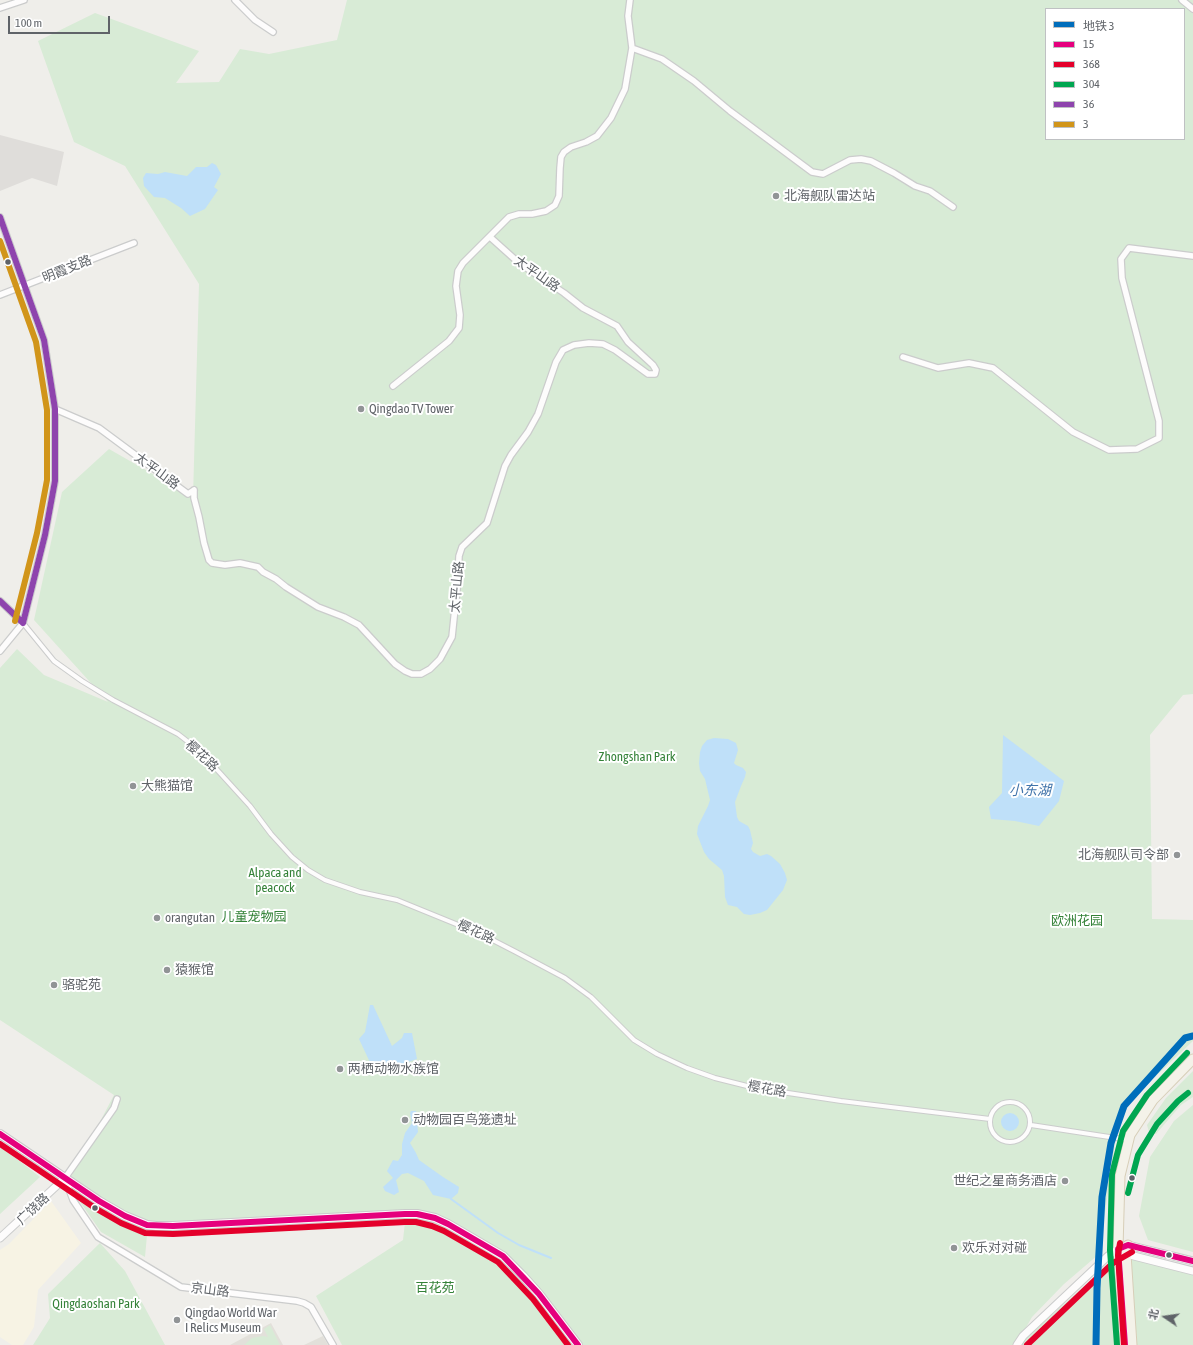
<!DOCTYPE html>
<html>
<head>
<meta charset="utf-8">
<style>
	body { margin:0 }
	#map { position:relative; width:1193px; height:1345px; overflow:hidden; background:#efeeea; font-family:"Asap Condensed","Noto Sans SC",sans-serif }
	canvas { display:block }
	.legend { position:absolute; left:1045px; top:8px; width:140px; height:132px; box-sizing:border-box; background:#fff; border:1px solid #bfc1c3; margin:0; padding:5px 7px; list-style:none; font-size:12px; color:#5f6368 }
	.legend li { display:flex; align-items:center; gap:8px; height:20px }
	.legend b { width:20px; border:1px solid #bfc1c3 }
	.north { position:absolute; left:1145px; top:1297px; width:40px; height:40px; -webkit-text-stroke:3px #fff; paint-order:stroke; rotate:283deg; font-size:11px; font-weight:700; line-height:16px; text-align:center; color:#5f6368 }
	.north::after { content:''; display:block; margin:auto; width:14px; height:18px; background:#5f6368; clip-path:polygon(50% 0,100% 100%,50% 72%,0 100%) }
	.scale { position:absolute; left:8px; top:16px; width:102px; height:18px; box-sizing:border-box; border:2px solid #5f6368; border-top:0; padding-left:5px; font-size:12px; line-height:14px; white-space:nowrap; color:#5f6368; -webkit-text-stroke:3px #fff; paint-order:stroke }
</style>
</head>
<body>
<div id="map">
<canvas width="1193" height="1345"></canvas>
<ul class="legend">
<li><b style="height:5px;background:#006dbb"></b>地铁 3</li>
<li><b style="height:5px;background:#e5007d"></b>15</li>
<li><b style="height:5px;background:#e4002b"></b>368</li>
<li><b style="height:5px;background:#00a651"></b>304</li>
<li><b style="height:5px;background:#8e44ad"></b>36</li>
<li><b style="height:5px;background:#d1951a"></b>3</li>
</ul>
<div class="north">北</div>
<div class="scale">100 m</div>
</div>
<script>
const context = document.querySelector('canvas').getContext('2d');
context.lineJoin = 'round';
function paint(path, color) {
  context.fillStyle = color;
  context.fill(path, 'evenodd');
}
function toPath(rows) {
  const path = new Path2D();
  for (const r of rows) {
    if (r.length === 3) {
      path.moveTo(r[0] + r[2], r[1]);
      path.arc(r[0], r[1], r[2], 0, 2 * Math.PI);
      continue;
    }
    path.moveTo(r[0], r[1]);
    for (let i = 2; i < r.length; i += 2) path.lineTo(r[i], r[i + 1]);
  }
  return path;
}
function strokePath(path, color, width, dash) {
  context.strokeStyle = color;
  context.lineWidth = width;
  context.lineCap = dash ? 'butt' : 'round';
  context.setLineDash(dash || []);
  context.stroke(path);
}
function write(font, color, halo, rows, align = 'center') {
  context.font = font + ' "Asap Condensed","Noto Sans SC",sans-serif';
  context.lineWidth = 4;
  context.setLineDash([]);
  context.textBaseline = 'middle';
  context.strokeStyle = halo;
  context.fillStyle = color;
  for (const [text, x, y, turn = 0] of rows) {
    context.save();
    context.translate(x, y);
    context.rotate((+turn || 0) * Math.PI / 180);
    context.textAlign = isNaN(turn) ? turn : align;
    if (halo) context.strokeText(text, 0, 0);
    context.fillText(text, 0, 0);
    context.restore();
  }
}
const commercial = toPath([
	[51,1201,81,1243,38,1290,34,1327,23,1345,12,1345,0,1337,0,1250,9,1244]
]);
const industrial = toPath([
	[0,135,64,152,57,186,32,178,0,191]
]);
const education = toPath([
	[271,1323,283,1345,230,1345],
	[323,1336,328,1345,304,1345]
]);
const green = toPath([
	[347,0,1193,0,1193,694,1183,695,1150,735,1152,919,1193,920,1193,1041,1120,1110,1099,1254,1064,1284,1032,1317,1016,1345,342,1345,316,1296,403,1240,405,1222,404,1216,148,1224,145,1257,101,1232,76,1196,71,1177,114,1095,0,1020,0,668,17,649,44,675,108,702,34,620,62,492,109,449,193,497,199,284,125,166,74,142,38,41,95,13,199,51,176,83,219,82,240,49,269,54,337,40],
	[1046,9,1184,9,1184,139,1046,139],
	[1193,1071,1193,1097,1181,1105,1156,1134,1149,1132,1147,1125,1166,1098],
	[1193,1105,1193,1252,1148,1240,1139,1216,1150,1157,1174,1121],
	[0,1146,40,1177,0,1214],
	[100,1243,125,1271,165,1345,33,1345,50,1318,48,1294],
	[1131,1259,1193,1274,1193,1345,1137,1345],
	[1110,1263,1115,1345,1020,1345,1025,1339],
	[270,1325,280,1345,244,1345,252,1338,263,1336,268,1337,264,1329]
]);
const water = toPath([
	[212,163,216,165,221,174,214,187,218,190,205,209,190,216,181,208,165,198,154,197,144,186,143,178,146,173,158,174,165,172,187,176,196,167,207,167],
	[1003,735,1064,781,1059,801,1039,826,1015,821,991,819,989,807,1002,793],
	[714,738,728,739,736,743,738,750,734,763,736,765,743,768,746,772,745,777,741,786,735,802,737,817,739,821,748,826,750,830,753,843,751,849,753,852,760,856,767,854,771,856,780,864,785,873,787,880,783,890,767,910,760,913,750,915,744,914,737,907,728,905,725,897,724,876,722,870,709,859,704,852,697,834,698,826,708,806,710,800,705,779,700,771,699,763,700,752,702,746,707,740],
	[370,1005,373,1005,392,1046,402,1038,404,1033,412,1033,417,1059,375,1073,359,1039,365,1032],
	[411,1111,416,1111,418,1132,410,1143,416,1153,419,1160,443,1177,459,1187,458,1193,451,1199,433,1195,424,1181,408,1173,402,1174,396,1180,399,1192,394,1195,385,1191,383,1187,393,1178,387,1171,393,1160,398,1161,402,1155,402,1144,405,1133,412,1123,410,1113],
	[1010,1122,9]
]);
const stream = toPath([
	[451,1199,498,1233,519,1245,551,1258]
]);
const pedestrian = toPath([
	[23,623,54,661,82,681,113,700,178,734,200,751,250,806,271,834,292,857,308,870,325,880,360,892,397,900,451,922,483,935,516,952,565,978,591,997,634,1040,657,1054,687,1068,715,1078,755,1088,841,1101,990,1119],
	[1010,1122,20],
	[1031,1125,1129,1140]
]);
const minor = toPath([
	[235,0,255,20,273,32],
	[1182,0,1193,9],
	[0,8,24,0],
	[632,48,662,59,694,81,730,111,812,172,823,174,850,160,861,159,871,161,894,173,915,186,930,191,953,207],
	[0,217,44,340,55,409,55,481,45,535,23,623,0,651],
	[0,295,134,243],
	[903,357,938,368,969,363,993,368,1073,432,1109,450,1137,449,1159,438,1159,421,1122,278,1121,259,1129,248,1193,256],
	[393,386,449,341,459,328,460,315,456,286,458,271,463,263,509,217,519,214,532,214,546,211,555,205,559,196,560,168,561,157,564,152,571,147,586,142,597,136,611,118,625,89,632,48,628,16,630,0],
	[55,409,99,428,188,494,194,490],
	[194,490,194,498,199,517,204,543,209,560,212,563,225,565,240,563,258,567,263,572,276,579,286,587,318,607,344,617,359,625,395,664,405,671,412,674,421,674,430,669,440,659,452,637,458,579,459,556,462,547,487,523,505,466,511,455,528,432,538,414,556,362,563,350,574,345,589,343,603,344,615,350,648,374,655,374,656,370,653,365,628,342,617,326,583,308,564,293,519,263,490,237],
	[0,601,23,623],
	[117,1099,114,1108,65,1178,73,1200,98,1237,181,1287,297,1301,304,1303,311,1307,333,1345]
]);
const tertiary = toPath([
	[0,1238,65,1178],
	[1122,1252,1126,1254,1193,1271],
	[1017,1345,1023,1336,1108,1256,1118,1249,1128,1245,1193,1261]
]);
const secondary = toPath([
	[0,1134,99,1201,125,1216,147,1225,156,1226,173,1226,405,1214,417,1214,435,1218,448,1224,503,1256,523,1276,539,1294,578,1345]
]);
const primary = toPath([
	[1128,1245,1126,1254,1132,1345],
	[1125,1345,1118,1249,1120,1176,1130,1135,1153,1100,1193,1059]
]);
const bus1 = toPath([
	[0,1134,99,1201,125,1216,147,1225,173,1226,405,1214,417,1214,435,1218,448,1224,503,1256,539,1294,578,1345],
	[1125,1345,1118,1249,1128,1245,1193,1261]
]);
const bus2 = toPath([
	[0,1144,95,1208,121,1223,145,1233,173,1234,405,1222,416,1222,432,1226,444,1231,498,1262,533,1299,568,1345],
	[1120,1243,1118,1255,1124,1345],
	[1027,1345,1113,1263,1132,1252]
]);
const bus3 = toPath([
	[1128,1193,1138,1155,1157,1124,1178,1101,1188,1093],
	[1117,1345,1110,1250,1112,1174,1123,1131,1147,1095,1187,1053]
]);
const bus4 = toPath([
	[0,217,44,340,55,409,55,481,45,535,23,623],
	[0,601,23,623]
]);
const bus5 = toPath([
	[0,241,36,342,47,410,47,480,37,533,15,621]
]);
const metro1 = toPath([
	[1096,1345,1097,1288,1102,1197,1111,1143,1124,1106,1185,1038,1193,1036]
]);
const markers = [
	[776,196,4,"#919496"],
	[8,262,3.5,"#5f6368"],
	[361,409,4,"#919496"],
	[133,786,4,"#919496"],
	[1177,855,4,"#919496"],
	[157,918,4,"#919496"],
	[167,970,4,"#919496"],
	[54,985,4,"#919496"],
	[340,1069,4,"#919496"],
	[405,1120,4,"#919496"],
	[1132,1178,3.5,"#5f6368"],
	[1065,1181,4,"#919496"],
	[95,1208,3.5,"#5f6368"],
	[954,1248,4,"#919496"],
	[1169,1255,3.5,"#5f6368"],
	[177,1320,4,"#919496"]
];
const poiNames = [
	["北海舰队雷达站",784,196],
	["Qingdao TV Tower",369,409],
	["大熊猫馆",141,786],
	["北海舰队司令部",1169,855,"right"],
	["orangutan",165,918],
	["猿猴馆",175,970],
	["骆驼苑",62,985],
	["两栖动物水族馆",348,1069],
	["动物园百鸟笼遗址",413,1120],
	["世纪之星商务酒店",1057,1181,"right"],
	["欢乐对对碰",962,1248],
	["Qingdao World War",185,1313],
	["I Relics Museum",185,1328]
];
const streetNames = [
	["明霞支路",67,269,-22],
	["太平山路",537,274,35],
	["太平山路",157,471,36],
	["太平山路",457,587,-85],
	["樱花路",202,756,42],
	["樱花路",476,932,24],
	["樱花路",767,1089,10],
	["广饶路",33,1209,-43],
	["京山路",210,1290,7]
];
const parkNames = [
	["Zhongshan Park",637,757],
	["Alpaca and",275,873],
	["peacock",275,888],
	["儿童宠物园",254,917],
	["欧洲花园",1077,921],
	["百花苑",435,1288],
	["Qingdaoshan Park",96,1304]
];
const waterNames = [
	["小东湖",1030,791]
];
paint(commercial, '#f7f3e4');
paint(industrial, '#dfddda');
paint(education, '#e2e0da');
paint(green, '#d8ebd6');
paint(water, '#bfe0f9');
strokePath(stream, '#bfe0f9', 2);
strokePath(pedestrian, '#cbcccc', 6);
strokePath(minor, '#cbcccc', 8);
strokePath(tertiary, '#cbcccc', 9);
strokePath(secondary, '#cacacb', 10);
strokePath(primary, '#d7ceb8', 11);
strokePath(pedestrian, '#fdfcfc', 4);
strokePath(minor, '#fdfcfc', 5.5);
strokePath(tertiary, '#fdfcfc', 7);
strokePath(secondary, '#fdfcfc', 8);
strokePath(primary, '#f4f2e9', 9);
strokePath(bus1, '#e5007d', 6);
strokePath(bus2, '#e4002b', 6);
strokePath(bus3, '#00a651', 6);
strokePath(bus4, '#8e44ad', 6);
strokePath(bus5, '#d1951a', 6);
strokePath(metro1, '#006dbb', 7);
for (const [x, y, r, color] of markers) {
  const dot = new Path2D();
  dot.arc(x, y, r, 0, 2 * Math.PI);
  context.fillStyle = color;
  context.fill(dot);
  strokePath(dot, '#fff', 1.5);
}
write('13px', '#5f6368', '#fff', poiNames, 'left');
write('13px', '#5f6368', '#fff', streetNames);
write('13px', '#348238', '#fff', parkNames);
write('italic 14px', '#4174aa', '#fff', waterNames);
</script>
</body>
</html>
